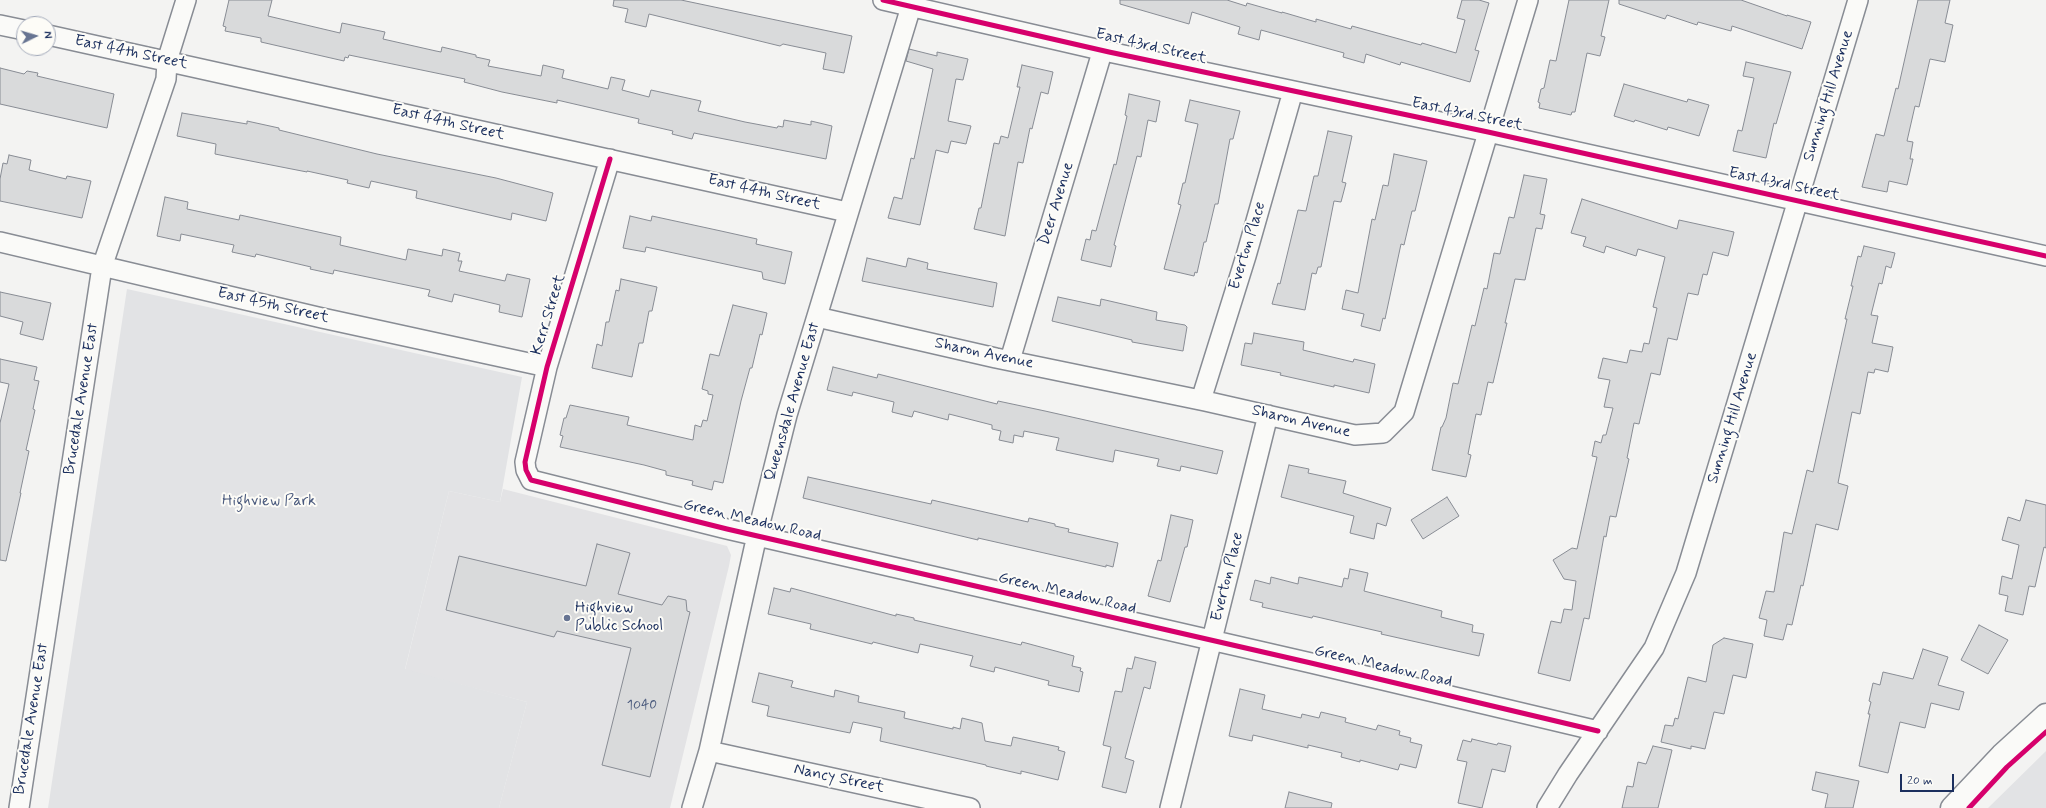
<!DOCTYPE html>
<html>
<head>
<meta charset="utf-8">
<style>
	body { margin:0 }
	#map { position:relative; width:2046px; height:808px; overflow:hidden; background:#f3f3f2; font-family:Mynerve,sans-serif }
	canvas { display:block }
	.north { position:absolute; left:16px; top:16px; width:40px; height:40px; box-sizing:border-box; background:#fdfcf7; border:1px solid #a3aaba; border-radius:50%; rotate:85deg; font-size:11px; font-weight:700; line-height:16px; text-align:center; color:#1b2f5e }
	.north::after { content:''; display:block; margin:auto; width:14px; height:18px; background:#677492; clip-path:polygon(50% 0,100% 100%,50% 72%,0 100%) }
	.scale { position:absolute; left:1900px; top:774px; width:54px; height:18px; box-sizing:border-box; border:2px solid #1b2f5e; border-top:0; padding-left:5px; font-size:12px; line-height:14px; white-space:nowrap; color:#1b2f5e; -webkit-text-stroke:3px #fdfcf7; paint-order:stroke }
</style>
</head>
<body>
<div id="map">
<canvas width="2046" height="808"></canvas>
<div class="north">N</div>
<div class="scale">20 m</div>
</div>
<script>
const context = document.querySelector('canvas').getContext('2d');
context.lineJoin = 'round';
function paint(path, color) {
  context.fillStyle = color;
  context.fill(path, 'evenodd');
}
function toPath(rows) {
  const path = new Path2D();
  for (const r of rows) {
    path.moveTo(r[0], r[1]);
    for (let i = 2; i < r.length; i += 2) path.lineTo(r[i], r[i + 1]);
  }
  return path;
}
function strokePath(path, color, width, dash) {
  context.strokeStyle = color;
  context.lineWidth = width;
  context.lineCap = dash ? 'butt' : 'round';
  context.setLineDash(dash || []);
  context.stroke(path);
}
function write(font, color, halo, rows, align = 'center') {
  context.font = font + ' Mynerve,sans-serif';
  context.lineWidth = 4;
  context.setLineDash([]);
  context.textBaseline = 'middle';
  context.strokeStyle = halo;
  context.fillStyle = color;
  for (const [text, x, y, turn = 0] of rows) {
    context.save();
    context.translate(x, y);
    context.rotate((+turn || 0) * Math.PI / 180);
    context.textAlign = isNaN(turn) ? turn : align;
    if (halo) context.strokeText(text, 0, 0);
    context.fillText(text, 0, 0);
    context.restore();
  }
}
const built = toPath([
	[503,489,727,546,731,555,729,566,670,808,499,808,527,702,405,670,449,491,500,502]
]);
const green = toPath([
	[127,289,522,377,500,502,449,491,405,669,527,702,499,808,48,808],
	[2046,751,2046,808,1988,808]
]);
const building = toPath([
	[229,0,272,0,268,16,340,33,342,23,385,32,383,39,436,51,441,52,442,47,476,55,476,57,490,60,488,66,541,76,543,65,564,70,562,78,608,89,611,77,625,80,622,90,649,97,651,90,701,101,698,111,745,122,777,128,778,126,783,127,784,120,811,125,811,121,832,126,826,159,694,133,692,139,672,134,673,131,638,123,639,119,557,100,557,103,502,92,464,82,465,79,349,55,348,58,345,57,344,61,261,42,261,38,225,31,226,27,223,26,229,0],
	[614,0,681,0,852,36,844,73,823,69,826,53,783,44,780,46,649,14,646,27,625,22,628,9,613,6,614,0],
	[1120,0,1227,0,1246,6,1247,3,1282,13,1282,12,1316,22,1316,19,1351,29,1352,26,1421,45,1422,43,1456,53,1465,20,1457,18,1462,0,1479,0,1489,3,1475,50,1479,51,1470,82,1401,62,1400,65,1366,54,1364,63,1343,57,1344,53,1261,30,1259,40,1238,34,1240,27,1192,12,1189,24,1120,4,1120,0],
	[1569,0,1609,0,1601,36,1605,37,1600,56,1587,53,1575,112,1572,112,1571,115,1539,108,1540,103,1538,102,1541,89,1544,88,1550,60,1556,61,1569,0],
	[1619,0,1741,0,1787,16,1787,15,1811,22,1802,49,1732,26,1731,31,1698,22,1697,25,1667,15,1665,19,1619,4,1619,0],
	[1918,0,1950,0,1945,23,1953,25,1945,62,1930,59,1919,107,1915,106,1907,141,1913,142,1910,159,1913,159,1907,185,1889,181,1887,192,1862,187,1876,134,1884,136,1896,88,1898,89,1918,0],
	[909,49,937,56,937,52,968,59,963,80,956,79,948,121,971,126,966,144,951,141,948,153,936,150,920,225,888,218,894,197,902,199,911,158,914,159,933,69,906,61,909,49],
	[1746,62,1791,72,1776,124,1774,123,1766,158,1733,151,1738,130,1742,131,1754,78,1743,76,1746,62],
	[1022,65,1053,72,1048,94,1041,92,1032,129,1030,128,1023,163,1018,162,1005,236,974,229,979,208,981,208,994,143,999,144,1001,136,1008,138,1020,87,1017,87,1022,65],
	[0,68,24,74,27,71,38,73,37,76,114,94,107,128,0,104,0,68],
	[1624,84,1687,102,1688,99,1709,105,1699,136,1668,127,1667,130,1635,120,1634,122,1614,116,1624,84],
	[1129,94,1160,101,1156,122,1148,120,1141,157,1137,156,1114,245,1116,246,1111,267,1081,260,1086,239,1090,240,1092,230,1096,231,1114,164,1116,165,1127,116,1125,115,1129,94],
	[1190,100,1240,111,1233,139,1230,139,1218,204,1215,204,1206,242,1204,242,1197,273,1195,272,1194,276,1164,269,1181,205,1178,204,1183,183,1185,183,1198,124,1185,121,1190,100],
	[182,113,247,124,247,121,279,128,279,130,377,154,496,178,553,193,546,221,512,213,511,220,416,198,417,191,371,181,369,188,347,183,348,180,307,171,307,172,215,154,216,144,177,136,182,113],
	[1328,131,1352,136,1342,182,1346,183,1341,202,1334,201,1321,267,1318,267,1316,274,1312,273,1305,310,1272,304,1278,283,1280,284,1298,210,1306,211,1314,176,1318,176,1328,131],
	[1394,154,1427,161,1415,211,1412,211,1404,245,1401,244,1385,319,1383,318,1380,331,1361,326,1364,314,1342,309,1346,290,1358,293,1372,219,1375,220,1383,185,1388,186,1394,154],
	[9,155,31,160,29,170,66,179,67,176,91,181,82,218,0,201,0,179,3,163,7,164,9,155],
	[1524,175,1547,179,1540,214,1545,215,1542,229,1536,228,1525,280,1515,279,1505,323,1507,323,1493,383,1488,382,1481,415,1476,414,1468,454,1471,455,1466,477,1432,470,1441,427,1442,427,1446,418,1453,383,1458,384,1472,325,1475,326,1484,288,1487,289,1494,253,1500,254,1509,217,1514,218,1524,175],
	[165,197,188,202,187,209,239,220,240,215,341,237,340,245,406,260,408,249,442,256,443,249,460,253,458,261,462,261,459,271,505,281,507,274,530,279,522,317,499,312,500,305,454,294,452,302,428,296,430,290,334,270,333,274,310,269,311,267,256,254,255,257,232,252,234,245,181,234,180,241,157,236,165,197],
	[1582,199,1677,229,1679,220,1734,232,1728,256,1713,252,1707,275,1703,274,1698,295,1688,293,1677,340,1668,338,1660,375,1651,373,1639,424,1634,423,1627,458,1629,459,1616,517,1610,516,1606,537,1604,536,1589,619,1584,618,1570,681,1538,673,1551,621,1561,623,1564,609,1572,610,1576,581,1564,579,1553,560,1572,548,1577,549,1597,457,1592,456,1595,441,1601,443,1603,435,1606,435,1613,408,1604,407,1610,380,1598,378,1603,358,1627,363,1630,350,1642,352,1644,343,1649,344,1657,308,1653,307,1665,257,1638,249,1636,256,1606,246,1604,253,1583,246,1586,237,1571,233,1582,199],
	[630,216,651,221,652,216,721,231,757,239,756,244,792,252,785,284,763,279,762,272,646,247,645,252,623,248,630,216],
	[1864,246,1895,253,1891,268,1886,266,1882,284,1879,283,1871,315,1878,316,1872,343,1893,347,1888,372,1875,369,1874,373,1868,372,1860,414,1852,412,1838,483,1848,486,1838,530,1816,524,1803,586,1801,585,1792,625,1787,624,1783,640,1764,636,1767,620,1759,618,1766,591,1774,592,1784,532,1792,534,1807,470,1813,472,1847,319,1845,319,1853,286,1851,286,1858,256,1861,257,1864,246],
	[867,258,906,267,908,258,928,263,927,269,997,283,993,307,862,281,867,258],
	[621,279,657,287,652,311,649,311,643,343,639,343,632,377,592,368,597,344,602,346,606,322,609,322,616,290,619,291,621,279],
	[0,292,51,303,43,340,20,334,23,322,0,316,0,292],
	[1058,297,1100,306,1101,299,1157,312,1156,320,1185,325,1187,327,1183,351,1132,342,1132,340,1052,321,1058,297],
	[733,305,767,313,762,335,760,334,752,368,750,368,741,401,723,483,714,481,712,490,692,485,693,481,666,475,666,471,644,465,560,447,563,436,560,435,564,418,566,418,570,405,629,417,627,425,693,440,695,425,701,427,703,420,707,421,713,395,708,394,708,391,702,389,710,354,719,356,733,305],
	[1254,333,1304,342,1303,350,1353,362,1354,359,1375,364,1369,393,1334,385,1334,387,1280,375,1281,373,1241,365,1245,343,1252,344,1254,333],
	[0,359,37,367,34,380,39,381,33,409,35,410,26,450,29,451,20,493,21,493,6,561,0,560,0,423,9,384,0,382,0,359],
	[833,367,877,378,878,374,997,404,998,401,1045,411,1223,451,1217,474,1181,466,1180,471,1157,466,1159,459,1115,450,1113,462,1056,450,1059,438,1024,431,1023,437,1014,435,1013,443,999,440,1001,431,992,429,992,425,949,414,948,420,914,411,912,417,892,412,894,402,853,392,852,396,827,390,833,367],
	[1289,465,1309,469,1308,473,1346,481,1343,493,1391,508,1386,526,1377,523,1374,539,1350,533,1354,516,1281,497,1289,465],
	[808,477,931,504,932,500,1028,522,1029,518,1055,524,1055,526,1069,529,1068,532,1118,543,1113,567,1106,565,1106,567,978,538,978,540,803,498,808,477],
	[1447,497,1459,516,1423,539,1411,520,1447,497],
	[2026,500,2046,505,2046,548,2044,547,2035,587,2029,586,2023,615,2005,611,2008,596,1999,594,2002,576,2012,579,2019,545,2002,540,2008,517,2020,521,2026,500],
	[1171,515,1193,520,1187,547,1185,547,1170,602,1148,596,1158,560,1161,561,1171,515],
	[597,544,630,553,618,594,662,605,668,596,686,600,687,611,690,612,650,777,602,765,631,648,557,631,554,637,446,610,459,556,586,586,597,544],
	[1350,569,1368,573,1364,591,1442,611,1441,617,1473,625,1472,632,1484,634,1479,656,1381,634,1382,632,1313,616,1312,618,1262,607,1263,603,1250,600,1255,580,1270,584,1271,577,1298,584,1299,577,1342,587,1344,578,1348,579,1350,569],
	[774,588,790,592,791,588,896,616,896,614,914,618,914,620,1021,645,1022,642,1074,656,1072,666,1081,668,1080,671,1083,672,1079,692,1048,685,1049,681,995,667,994,672,970,666,973,656,920,644,918,653,873,642,872,644,810,629,811,624,768,614,774,588],
	[1979,625,2008,640,1988,674,1961,660,1979,625],
	[1724,638,1753,644,1746,678,1733,675,1724,714,1714,712,1705,749,1691,746,1691,749,1661,742,1665,725,1673,726,1675,718,1678,719,1688,677,1706,682,1713,645,1724,638],
	[1923,649,1948,657,1938,685,1964,692,1959,710,1931,703,1925,728,1900,722,1888,773,1859,766,1870,714,1868,714,1871,702,1869,701,1873,683,1880,685,1883,672,1913,679,1923,649],
	[1135,657,1156,662,1150,689,1144,687,1125,758,1134,761,1126,793,1102,787,1111,747,1103,745,1115,691,1122,692,1127,668,1132,669,1135,657],
	[759,673,793,681,791,687,834,697,835,690,859,696,858,702,905,712,904,718,953,729,953,727,960,729,962,718,982,723,985,741,1011,746,1013,737,1059,747,1058,750,1065,752,1058,780,1021,771,1021,774,986,766,986,765,880,741,882,728,868,725,853,722,850,733,767,716,769,706,752,702,759,673],
	[1240,689,1265,695,1262,709,1301,718,1302,714,1319,718,1321,712,1346,718,1345,722,1376,730,1378,725,1400,731,1399,735,1411,738,1410,742,1422,745,1416,768,1400,764,1398,770,1360,760,1360,762,1341,757,1342,753,1308,745,1308,748,1253,735,1252,741,1229,736,1240,689],
	[1472,739,1497,745,1498,743,1511,746,1505,772,1492,769,1482,808,1458,803,1467,762,1457,760,1463,740,1471,742,1472,739],
	[1653,746,1672,750,1658,808,1622,808,1627,786,1633,787,1638,762,1646,764,1653,746],
	[1816,772,1859,781,1853,808,1825,808,1828,794,1812,790,1816,772],
	[1289,792,1332,803,1331,808,1285,808,1289,792]
]);
const minor = toPath([
	[883,0,1109,52,1488,132,2046,256],
	[0,25,24,30],
	[48,35,847,212],
	[610,159,547,367,525,462,526,470,531,480,727,529,1311,663,1598,731],
	[0,242,322,318,547,367],
	[817,317,996,358,1205,401,1355,435,1383,433,1404,412,1528,0],
	[1010,360,1103,49],
	[1201,400,1246,256,1293,91],
	[709,751,970,808],
	[19,808,102,267,166,79,167,61,186,0],
	[692,808,709,751,757,535,787,415,913,0],
	[1170,808,1268,415],
	[1547,808,1568,774,1654,648,1686,573,1858,0]
]);
const major = toPath([
	[1952,808,2002,755,2046,715]
]);
const cycleway = toPath([
	[883,0,1109,52,1488,132,2046,256],
	[610,159,547,367,525,462,526,470,531,480,727,529,1311,663,1598,731],
	[1969,808,2007,767,2046,732]
]);
const markers = [
	[567,618,4,"#677492"]
];
const numberNames = [
	["1040",642,706]
];
const streetNames = [
	["East 43rd Street",1151,47,13],
	["East 44th Street",131,53,12],
	["Sunning Hill Avenue",1829,96,-73],
	["East 43rd Street",1467,115,12],
	["East 44th Street",448,123,13],
	["East 43rd Street",1784,185,12],
	["East 44th Street",764,193,13],
	["Deer Avenue",1057,204,-73],
	["Everton Place",1248,246,-73],
	["East 45th Street",273,306,13],
	["Kerr Street",549,315,-73],
	["Sharon Avenue",984,354,12],
	["Brucedale Avenue East",82,399,-81],
	["Queensdale Avenue East",793,402,-74],
	["Sunning Hill Avenue",1733,418,-73],
	["Sharon Avenue",1301,422,13],
	["Green Meadow Road",752,521,13],
	["Everton Place",1228,577,-76],
	["Green Meadow Road",1067,594,13],
	["Green Meadow Road",1383,667,13],
	["Brucedale Avenue East",32,719,-81],
	["Nancy Street",839,779,12]
];
const parkNames = [
	["Highview Park",269,502]
];
const poiNames = [
	["Highview",575,609],
	["Public School",575,627]
];
paint(built, '#e3e3e5');
paint(green, '#e2e3e5');
paint(building, '#d9dadb');
strokePath(building, '#888c94', 1);
strokePath(minor, '#888c94', 22);
strokePath(major, '#888c94', 25);
strokePath(minor, '#fafaf8', 19);
strokePath(major, '#fafaf8', 22);
strokePath(cycleway, '#d6006c', 5);
for (const [x, y, r, color] of markers) {
  const dot = new Path2D();
  dot.arc(x, y, r, 0, 2 * Math.PI);
  context.fillStyle = color;
  context.fill(dot);
  strokePath(dot, '#fdfcf7', 1.5);
}
write('14px', '#4a5a7d', null, numberNames);
write('16px', '#1b2f5e', '#fdfcf7', streetNames);
write('16px', '#49597d', '#fdfcf7', parkNames);
write('16px', '#1b2f5e', '#fdfcf7', poiNames, 'left');
</script>
</body>
</html>
